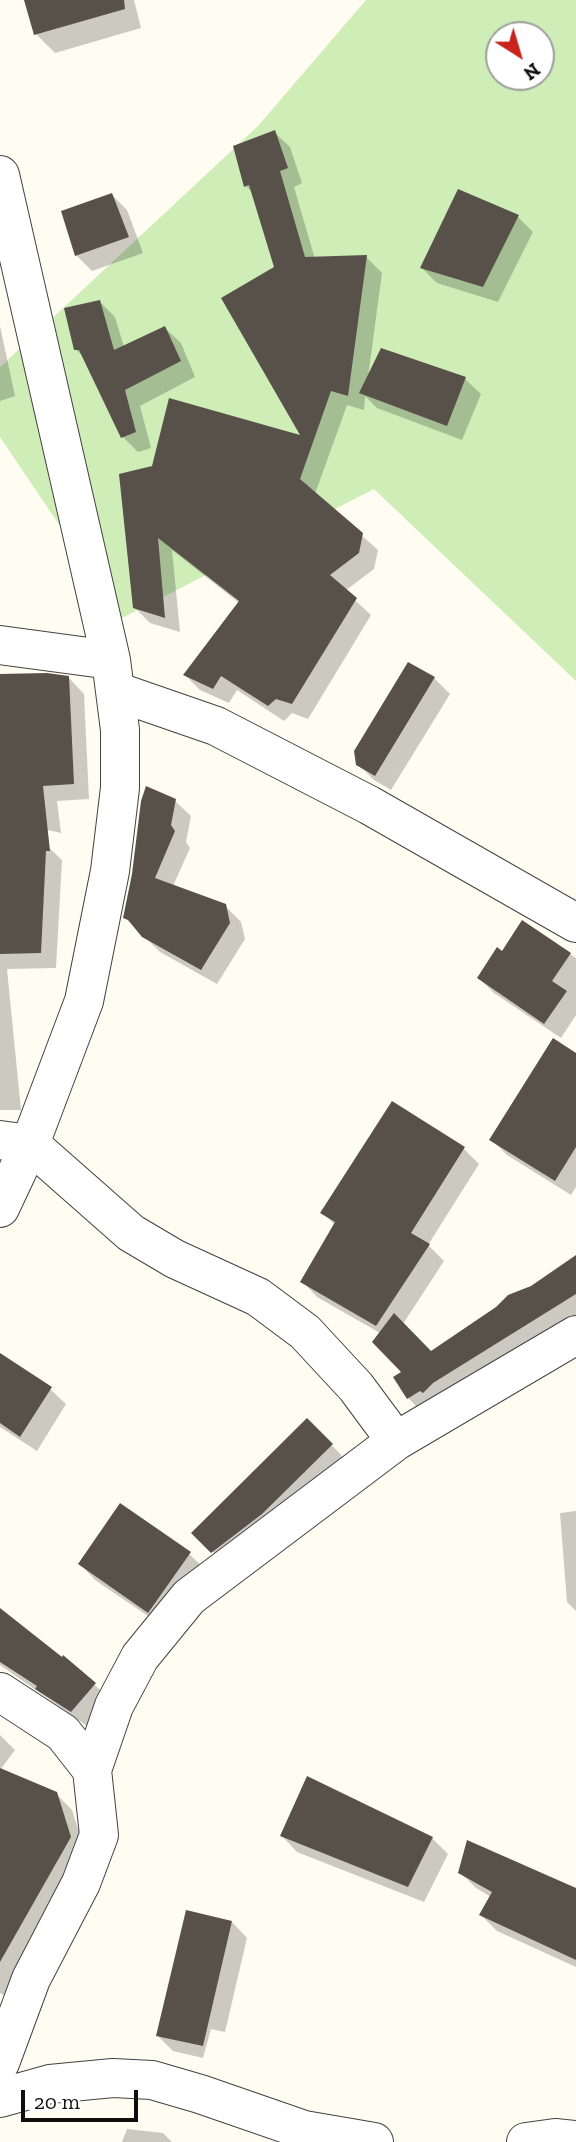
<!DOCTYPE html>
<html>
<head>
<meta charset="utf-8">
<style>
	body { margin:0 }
	#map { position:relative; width:576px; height:2142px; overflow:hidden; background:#fffdf1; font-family:"Zilla Slab",serif }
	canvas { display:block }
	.north { position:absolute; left:485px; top:21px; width:70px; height:70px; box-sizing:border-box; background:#fff; border:2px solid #9f9f9f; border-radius:50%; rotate:143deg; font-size:19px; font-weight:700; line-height:28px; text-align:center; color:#0f0f0f }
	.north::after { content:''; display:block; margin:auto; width:24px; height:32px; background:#c9231d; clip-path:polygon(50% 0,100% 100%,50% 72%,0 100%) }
	.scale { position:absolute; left:21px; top:2090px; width:117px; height:32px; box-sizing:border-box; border:4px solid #0f0f0f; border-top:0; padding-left:9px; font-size:21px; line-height:24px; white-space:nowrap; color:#0f0f0f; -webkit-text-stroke:5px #fff; paint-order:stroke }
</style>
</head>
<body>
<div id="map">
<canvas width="576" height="2142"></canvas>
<div class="north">N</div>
<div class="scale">20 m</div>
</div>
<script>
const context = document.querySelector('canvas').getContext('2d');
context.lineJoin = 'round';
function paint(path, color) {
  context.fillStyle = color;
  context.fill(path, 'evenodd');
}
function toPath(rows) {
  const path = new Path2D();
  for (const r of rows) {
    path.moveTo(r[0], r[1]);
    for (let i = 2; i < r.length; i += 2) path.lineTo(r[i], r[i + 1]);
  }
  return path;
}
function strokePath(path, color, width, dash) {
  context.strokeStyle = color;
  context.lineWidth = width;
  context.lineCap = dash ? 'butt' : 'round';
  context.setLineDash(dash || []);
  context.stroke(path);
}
const green = toPath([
	[366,0,576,0,576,681,374,489,122,618,0,437,0,367,258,126],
	[499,35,541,35,541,77,499,77]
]);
const shadow = toPath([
	[26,0,134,0,141,28,55,53,36,34],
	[274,132,290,147,302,183,294,187,315,259,366,257,382,273,368,377,465,379,481,394,462,440,377,408,365,396,364,410,347,405,315,494,378,550,374,569,345,591,371,615,308,719,292,713,284,721,237,690,229,703,200,690,185,675,239,603,172,550,180,632,150,623,134,607,121,475,304,438,276,268,253,193,246,186],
	[112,195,127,210,143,253,92,271,76,255],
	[518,217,533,232,498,302,437,283,422,268],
	[100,302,115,317,124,347,165,328,181,343,195,377,140,406,151,448,138,452,123,437,86,359,75,349],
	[0,326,15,396,0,401],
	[409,664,434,678,450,694,391,790,374,780,358,764],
	[0,676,69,678,84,694,89,799,57,801,61,833,7,821,0,814],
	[175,801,191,816,186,842,190,848,173,886,225,906,241,922,245,939,217,984,160,952,125,917],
	[0,842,46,845,62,860,56,968,7,969,21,1110,0,1110],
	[523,923,576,958,576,1015,561,1038,494,993,479,978,503,953],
	[576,1055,576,1187,571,1195,507,1155,492,1140],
	[464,1149,479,1164,428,1245,444,1261,403,1324,431,1353,576,1259,576,1320,424,1414,408,1398,395,1378,404,1372,380,1333,317,1297,302,1281,335,1225,322,1212],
	[0,1357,50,1389,66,1404,37,1451,0,1427],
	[307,1420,347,1461,228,1567,194,1533],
	[576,1511,576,1611,567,1602,560,1513],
	[189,1554,205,1569,164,1627,95,1580,80,1564],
	[0,1634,94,1684,110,1700,87,1726,0,1665],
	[0,1735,15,1750,0,1770],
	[56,1794,72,1810,86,1854,5,1996,0,1993,0,1827],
	[282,1836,432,1838,448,1854,424,1902,297,1852],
	[460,1872,576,1890,576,1967,497,1931,481,1915,491,1897,476,1888],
	[232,1922,247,1938,225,2032,211,2029,203,2058,173,2051,158,2036],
	[127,2129,163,2133,172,2142,122,2142]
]);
const building = toPath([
	[24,0,124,0,125,9,34,35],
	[275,130,288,168,280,171,305,257,367,255,348,396,331,391,300,479,363,533,359,553,330,575,357,598,292,704,276,699,268,706,221,676,213,689,183,675,239,601,158,538,165,618,133,608,119,474,152,466,169,398,300,435,221,298,274,267,249,185,244,187,233,146],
	[458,189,519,215,483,287,420,268],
	[112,193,129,237,75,256,61,211],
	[100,300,114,350,165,326,181,361,125,390,136,432,121,438,79,350,74,350,64,308],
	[381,348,466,377,447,426,359,393],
	[408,662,435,677,375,776,356,765,354,751],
	[47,673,69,676,74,784,43,786,50,851,46,851,41,953,0,954,0,674],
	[146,786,176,799,171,825,175,831,155,878,226,904,230,923,201,970,142,937,128,920,123,918,132,874,141,801],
	[522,920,571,953,552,981,567,991,544,1024,477,978,497,947,502,951],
	[553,1038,576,1053,576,1147,555,1181,489,1140],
	[392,1101,465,1147,411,1233,430,1244,376,1326,300,1282,335,1222,320,1213],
	[576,1255,576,1294,433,1383,423,1393,420,1391,407,1399,393,1377,401,1372,372,1342,394,1313,431,1351,496,1307,508,1295,531,1286],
	[0,1353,52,1387,20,1437,0,1423],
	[307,1418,333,1444,262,1514,211,1553,191,1533],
	[120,1503,191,1552,148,1613,78,1564],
	[0,1608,62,1657,63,1655,96,1683,71,1712,35,1689,37,1686,0,1662],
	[0,1768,57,1792,71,1837,0,1962],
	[307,1776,433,1837,408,1887,280,1836],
	[467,1840,576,1888,576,1960,479,1915,492,1892,458,1873],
	[186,1910,232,1921,203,2046,156,2036]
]);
const minor = toPath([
	[0,175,111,660,120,730,120,788,110,871,84,1001,30,1144,0,1208],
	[0,645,111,660],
	[115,691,216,726,369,805,576,923],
	[0,1140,30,1144,131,1233,175,1259,258,1297,305,1332,356,1387,396,1441],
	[0,1692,63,1733,92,1770,99,1835,81,1883,31,1979,0,2063],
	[92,1770,114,1706,140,1657,189,1597,396,1441,576,1335],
	[0,2098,50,2084,113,2078,152,2080,200,2094,304,2130,374,2142],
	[526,2142,555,2138,576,2140]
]);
paint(green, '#ceedb7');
paint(shadow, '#0003');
paint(building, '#58514a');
strokePath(minor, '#424242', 40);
strokePath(minor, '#fff', 38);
</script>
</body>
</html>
